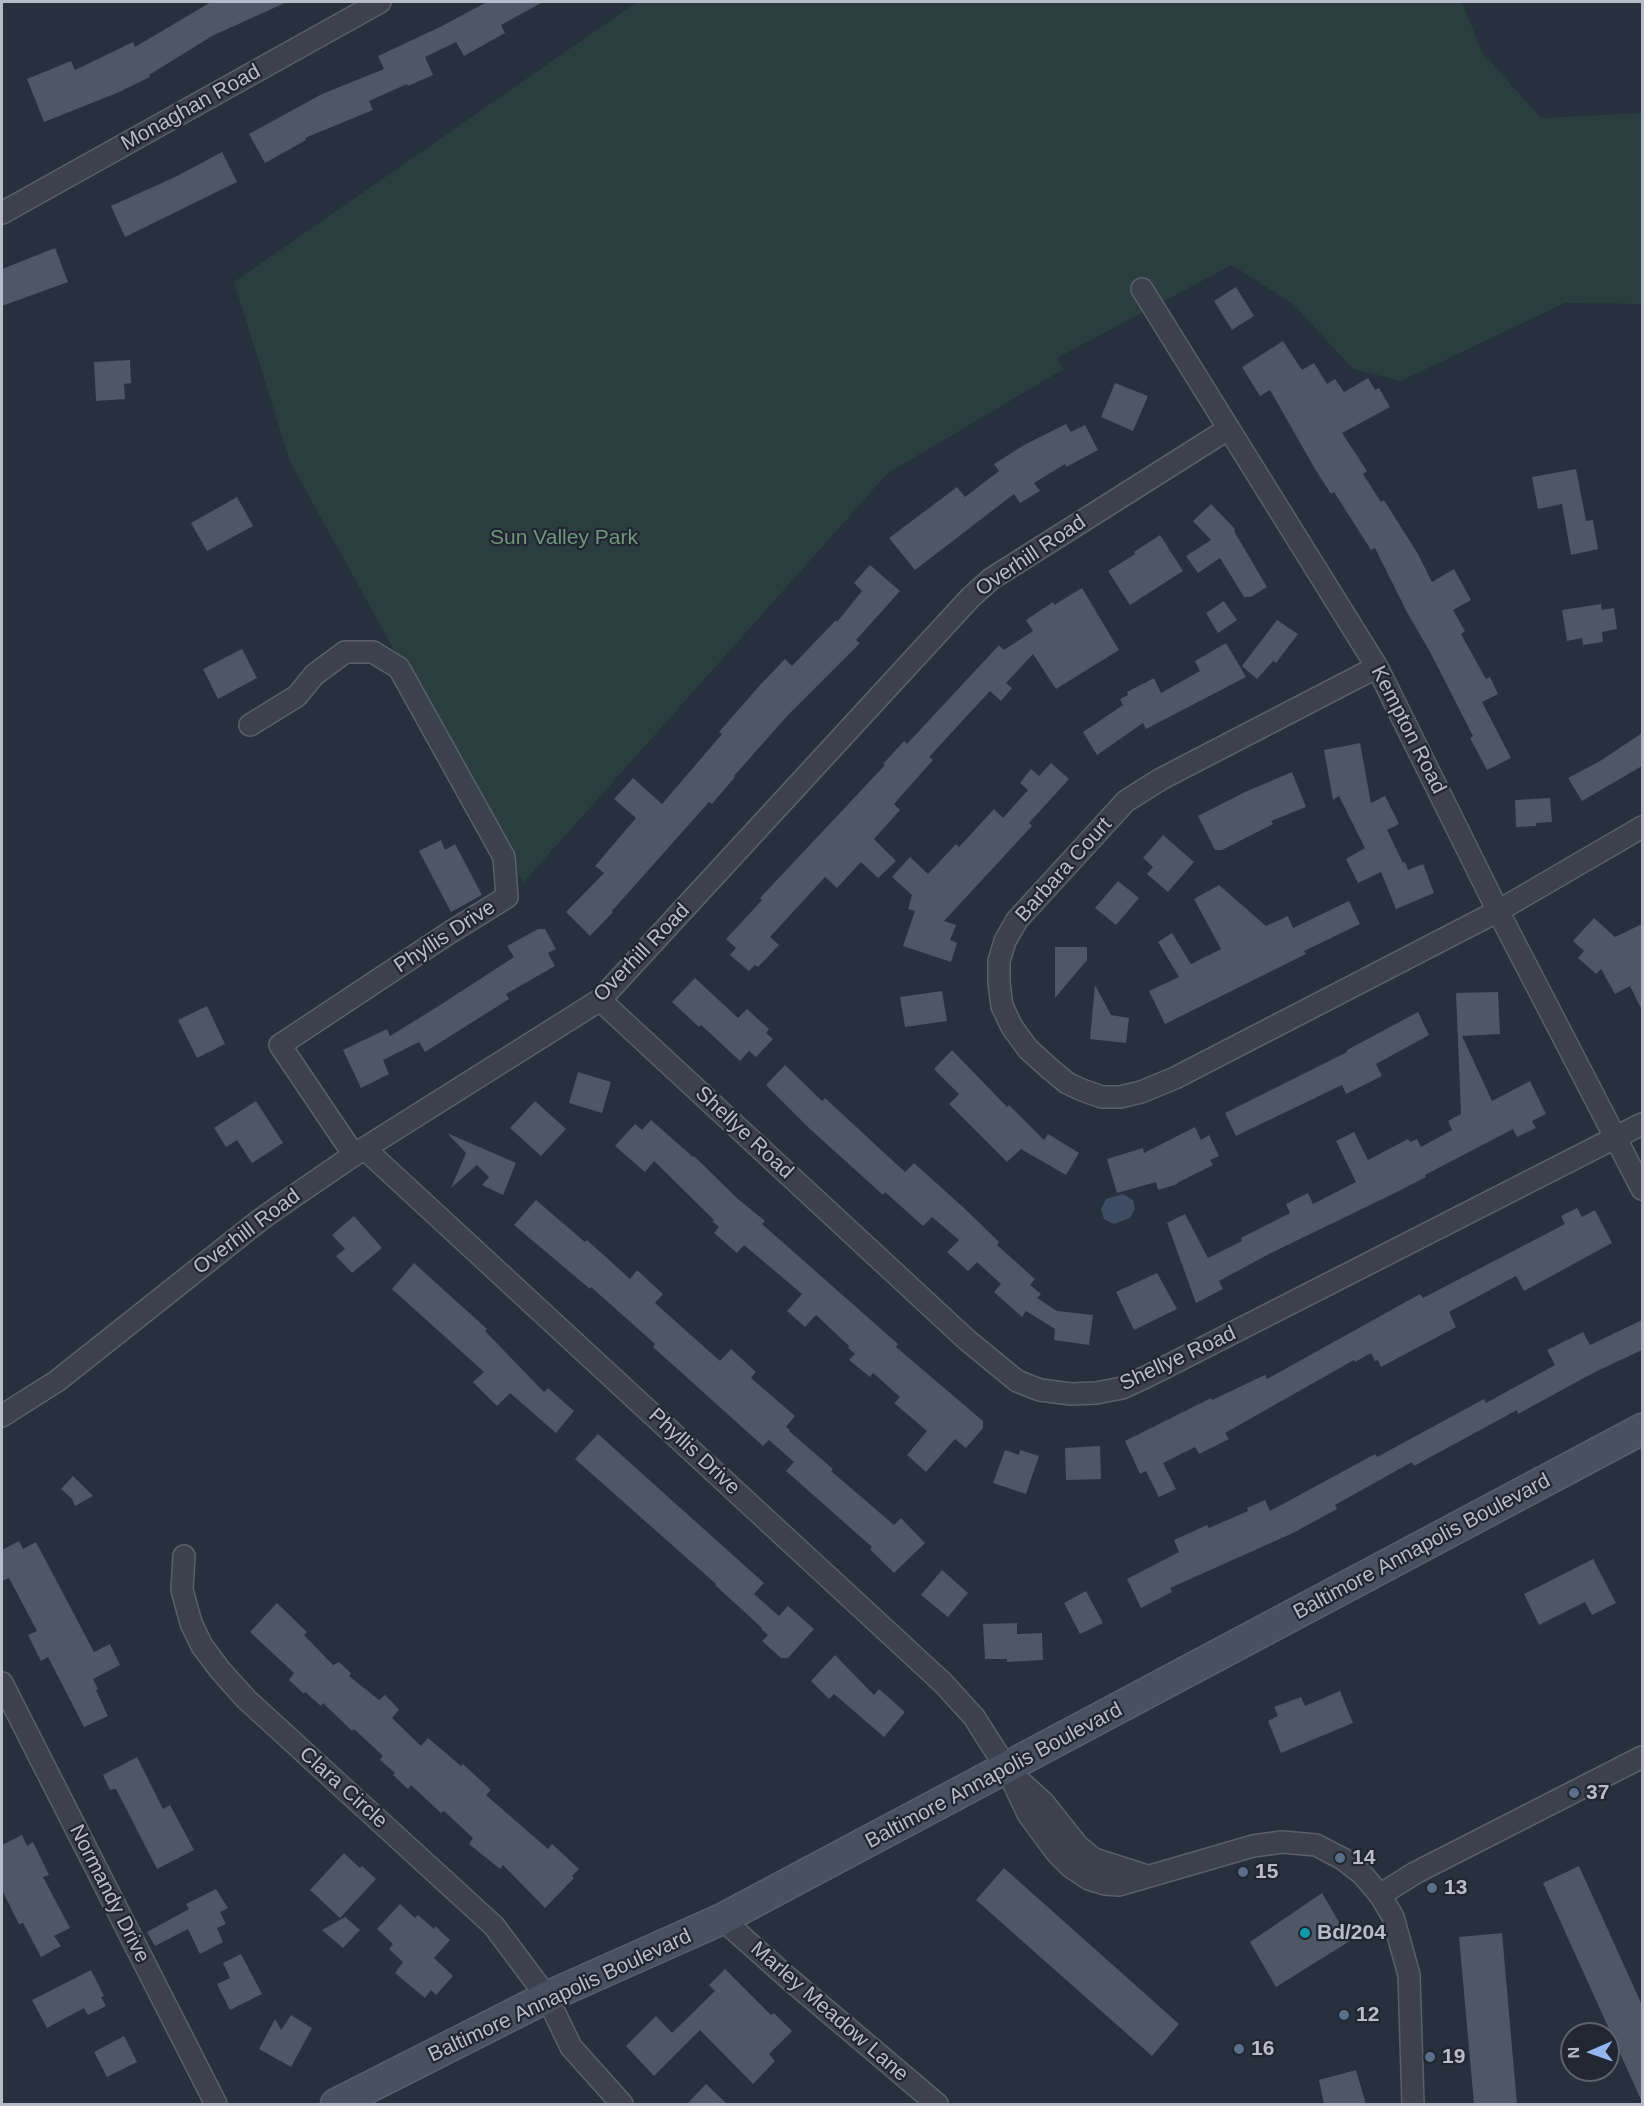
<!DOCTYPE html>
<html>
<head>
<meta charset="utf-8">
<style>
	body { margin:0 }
	#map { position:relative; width:1644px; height:2106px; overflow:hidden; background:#27303d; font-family:Helvetica,sans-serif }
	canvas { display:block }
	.frame { position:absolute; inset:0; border:3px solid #b7bdc8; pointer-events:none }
	.north { position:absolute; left:1560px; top:2022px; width:60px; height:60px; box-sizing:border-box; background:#202732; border:2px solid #5c636e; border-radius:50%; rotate:268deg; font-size:16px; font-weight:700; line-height:24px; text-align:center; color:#b7bdc8 }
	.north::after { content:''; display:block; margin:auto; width:21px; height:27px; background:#95b5ef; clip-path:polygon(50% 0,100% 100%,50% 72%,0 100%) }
</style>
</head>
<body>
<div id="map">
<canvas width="1644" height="2106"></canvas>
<div class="frame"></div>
<div class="north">N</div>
</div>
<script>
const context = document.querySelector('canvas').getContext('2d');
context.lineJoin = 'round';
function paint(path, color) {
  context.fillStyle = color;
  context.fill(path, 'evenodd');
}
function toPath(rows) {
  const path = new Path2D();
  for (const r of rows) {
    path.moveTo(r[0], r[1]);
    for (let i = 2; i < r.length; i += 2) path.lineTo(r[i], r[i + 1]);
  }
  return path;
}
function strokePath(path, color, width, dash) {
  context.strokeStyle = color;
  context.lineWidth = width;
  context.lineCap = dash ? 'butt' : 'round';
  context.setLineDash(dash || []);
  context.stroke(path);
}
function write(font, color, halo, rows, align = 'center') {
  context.font = font + ' Helvetica,sans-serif';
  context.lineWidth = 4.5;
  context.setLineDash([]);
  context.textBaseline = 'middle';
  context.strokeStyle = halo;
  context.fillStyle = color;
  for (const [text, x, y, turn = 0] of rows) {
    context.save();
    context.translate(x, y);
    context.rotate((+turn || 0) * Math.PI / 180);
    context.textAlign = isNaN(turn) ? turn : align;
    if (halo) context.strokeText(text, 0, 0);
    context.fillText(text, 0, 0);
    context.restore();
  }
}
const green = toPath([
	[637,2,1462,2,1482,52,1541,118,1642,113,1642,304,1565,303,1401,381,1353,369,1294,305,1232,265,1057,358,1064,369,888,473,523,883,290,462,234,282]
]);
const water = toPath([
	[1123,1194,1133,1200,1135,1209,1130,1218,1114,1224,1104,1219,1101,1209,1106,1199]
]);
const building = toPath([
	[211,2,287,2,212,36,149,75,150,77,117,93,44,122,27,79,71,61,75,70,133,42,135,47],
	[487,2,543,2,501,25,505,33,464,56,456,42,425,57,433,75,408,86,407,84,369,101,373,110,305,138,306,140,265,163,249,134,322,94,384,69,378,56,440,27],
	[222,152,237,182,125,237,111,206,177,176],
	[55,248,68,282,2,306,2,269],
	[1236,287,1254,316,1232,330,1214,301],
	[1283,341,1302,370,1314,363,1327,384,1335,379,1344,392,1368,378,1375,390,1379,388,1390,407,1342,433,1367,471,1363,474,1381,502,1384,500,1418,554,1432,582,1454,569,1471,600,1453,610,1465,631,1461,634,1486,679,1490,677,1498,694,1482,702,1511,758,1487,770,1470,738,1473,736,1430,652,1408,614,1375,548,1371,550,1334,492,1331,494,1315,469,1270,390,1260,396,1242,367],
	[130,360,131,383,124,384,125,399,96,401,94,362],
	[1115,383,1148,396,1133,431,1101,417],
	[1066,424,1071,432,1085,425,1098,450,1066,467,1065,464,1034,483,1040,491,1020,503,1014,494,915,570,889,538,957,487,965,497,999,471,994,464,1024,445],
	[1576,469,1586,521,1593,520,1598,549,1571,555,1562,504,1538,509,1532,477],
	[237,497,253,526,207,551,191,523],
	[1211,504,1235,529,1234,531,1267,587,1251,597,1244,597,1220,558,1198,573,1186,556,1211,540,1193,521],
	[1160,535,1183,571,1130,605,1108,571,1135,554,1134,552],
	[870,565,900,591,856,640,860,643,789,714,734,776,735,777,712,804,709,802,612,911,613,912,590,936,566,912,604,873,595,866,636,818,614,799,633,778,662,804,722,734,719,732,760,685,785,659,792,666,836,620,837,622,862,591,854,583],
	[1082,588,1119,650,1056,689,1033,654,1006,683,1012,688,1001,701,990,691,929,757,933,760,894,804,900,810,874,839,896,861,878,878,861,862,837,888,825,877,770,937,779,945,758,967,755,965,749,971,730,955,736,948,726,939,762,900,760,898,885,765,883,764,904,741,907,744,999,645,1004,650,1033,631,1026,620,1053,602,1054,605],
	[1224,601,1237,620,1218,633,1206,613],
	[1601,604,1602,610,1614,608,1617,629,1602,632,1603,642,1583,645,1582,638,1567,641,1562,610],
	[1277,620,1298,634,1276,663,1273,661,1257,679,1242,666],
	[1226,643,1246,677,1146,729,1143,723,1097,755,1083,732,1123,705,1120,699,1128,695,1127,692,1154,678,1161,693,1200,671,1195,661],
	[242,649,257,678,218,699,203,669],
	[1642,733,1642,766,1582,801,1568,778,1600,761],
	[1360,743,1371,803,1385,796,1399,824,1387,830,1403,863,1405,862,1408,870,1423,864,1434,893,1396,909,1381,872,1358,883,1346,859,1365,848,1339,796,1333,800,1324,750],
	[1051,763,1069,779,1029,823,1032,826,944,921,956,925,950,940,957,943,951,962,903,946,915,911,908,909,912,895,892,877,910,857,928,874,956,844,959,847,994,809,1003,818,1028,790,1020,783,1031,769,1039,776],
	[1292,772,1306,807,1271,821,1273,824,1222,850,1215,850,1198,816,1245,792],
	[1550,798,1552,822,1536,823,1536,826,1516,827,1515,800],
	[1163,835,1194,862,1168,892,1147,874,1153,867,1143,858],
	[441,840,445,850,455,844,482,895,451,912,419,851],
	[1118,881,1139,898,1116,925,1095,908],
	[1219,885,1266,926,1288,916,1293,928,1349,901,1360,924,1304,951,1306,954,1165,1024,1149,991,1179,977,1158,942,1172,933,1191,964,1221,949,1194,899],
	[1594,918,1615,937,1642,924,1642,1010,1630,986,1615,994,1601,969,1596,974,1578,958,1584,951,1573,941],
	[538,929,545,929,556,949,548,953,555,966,506,994,509,999,425,1052,419,1042,383,1060,389,1074,361,1088,343,1050,387,1029,390,1036,437,1007,514,957,507,946],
	[1055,947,1087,947,1087,960,1055,998],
	[695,978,738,1018,747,1009,769,1029,766,1033,773,1039,756,1057,749,1051,740,1061,701,1025,699,1027,672,1002],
	[1095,985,1111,1015,1129,1018,1126,1043,1090,1039],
	[942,991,947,1021,905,1027,900,997],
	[1498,992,1500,1034,1462,1036,1492,1101,1530,1081,1546,1114,1532,1121,1536,1128,1517,1137,1513,1129,1425,1175,1426,1177,1399,1191,1269,1254,1219,1281,1223,1289,1196,1303,1167,1223,1185,1214,1208,1258,1242,1241,1241,1238,1290,1213,1286,1204,1308,1193,1313,1204,1356,1182,1336,1141,1354,1132,1368,1160,1408,1139,1410,1142,1417,1139,1421,1147,1452,1130,1448,1121,1461,1114,1456,993],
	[207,1006,225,1044,197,1058,178,1020],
	[1418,1012,1429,1035,1376,1064,1382,1076,1346,1094,1342,1085,1236,1136,1225,1113,1347,1052,1347,1050],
	[952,1050,1007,1107,1009,1105,1044,1140,1048,1134,1079,1153,1066,1175,1021,1149,1007,1162,949,1104,959,1094,934,1069],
	[785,1065,822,1101,825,1098,905,1172,914,1163,964,1208,999,1242,997,1245,1035,1279,1030,1285,1041,1294,1037,1298,1057,1311,1093,1315,1089,1345,1054,1340,1055,1329,1026,1311,1022,1317,994,1292,1001,1284,977,1262,968,1271,947,1252,959,1240,932,1217,923,1226,885,1192,883,1195,810,1129,766,1085],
	[578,1072,611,1082,602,1113,569,1103],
	[256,1101,283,1143,252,1163,237,1140,226,1147,214,1128],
	[535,1101,566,1129,541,1156,510,1128],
	[651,1120,693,1157,694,1156,738,1199,765,1221,762,1224,898,1344,896,1347,983,1421,983,1428,966,1448,955,1439,926,1472,907,1455,927,1431,894,1403,900,1397,873,1373,870,1377,849,1360,855,1354,848,1348,849,1346,816,1315,805,1327,787,1311,802,1294,744,1245,737,1253,714,1233,719,1227,712,1221,714,1220,654,1161,645,1172,615,1146,635,1124,642,1130],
	[1195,1127,1201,1140,1209,1135,1219,1156,1210,1160,1213,1165,1177,1183,1178,1184,1158,1190,1156,1182,1117,1193,1107,1159,1143,1148,1144,1153],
	[447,1133,516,1163,503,1195,482,1185,489,1177,477,1165,451,1188,466,1153],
	[536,1200,585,1242,587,1240,630,1279,637,1270,663,1294,655,1303,720,1361,731,1349,756,1372,751,1378,795,1416,786,1427,790,1430,789,1431,833,1469,831,1471,894,1525,901,1518,925,1543,894,1573,870,1549,872,1547,786,1471,794,1462,769,1440,763,1446,653,1347,655,1344,591,1287,590,1289,514,1225],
	[1577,1208,1582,1217,1595,1210,1612,1243,1524,1291,1516,1276,1449,1312,1456,1327,1381,1367,1378,1360,1375,1361,1371,1353,1355,1362,1354,1360,1225,1433,1229,1439,1199,1454,1195,1447,1163,1463,1176,1489,1159,1497,1146,1471,1140,1474,1125,1441,1211,1398,1212,1400,1265,1375,1267,1379,1420,1294,1423,1298,1565,1224,1561,1216],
	[354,1216,382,1248,352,1273,336,1256,345,1249,332,1235],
	[414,1263,487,1329,485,1331,544,1392,548,1388,574,1411,556,1433,510,1393,497,1406,473,1382,484,1372,392,1289],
	[1157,1273,1177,1309,1134,1330,1116,1292],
	[1642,1320,1642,1350,1595,1372,1518,1414,1517,1410,1414,1466,1412,1462,1335,1505,1337,1509,1293,1533,1170,1588,1172,1592,1141,1608,1127,1579,1179,1552,1174,1540,1207,1525,1209,1528,1248,1511,1247,1508,1265,1500,1270,1511,1375,1454,1377,1457,1484,1399,1486,1403,1555,1365,1547,1350,1583,1332,1590,1345],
	[598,1434,764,1583,754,1594,779,1616,788,1606,814,1629,788,1658,781,1658,762,1641,768,1635,761,1629,762,1628,715,1585,716,1584,575,1459],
	[1100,1446,1101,1479,1066,1480,1065,1448],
	[1005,1450,1019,1455,1020,1450,1039,1456,1026,1494,993,1483],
	[73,1476,93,1496,75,1506,72,1499,61,1489],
	[19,1541,23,1549,36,1542,94,1652,110,1644,120,1665,93,1679,98,1689,96,1690,108,1716,84,1727,48,1657,41,1661,28,1635,37,1631,9,1578,2,1581,2,1550],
	[1593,1559,1616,1603,1592,1615,1585,1602,1539,1625,1524,1594],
	[942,1570,968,1593,948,1617,921,1595],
	[1086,1591,1103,1623,1080,1634,1064,1603],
	[277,1603,307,1632,304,1635,333,1665,339,1662,351,1673,349,1676,379,1700,385,1695,393,1703,399,1710,392,1718,421,1746,428,1738,461,1766,463,1764,491,1790,486,1795,548,1849,552,1844,579,1869,572,1876,574,1878,545,1908,503,1865,500,1869,469,1844,473,1838,444,1811,441,1813,411,1785,408,1789,393,1775,395,1773,380,1760,383,1756,354,1729,352,1731,323,1703,321,1706,305,1692,304,1694,289,1680,294,1673,250,1632],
	[1017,1623,1017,1634,1042,1633,1043,1660,1007,1662,1007,1659,985,1659,983,1624],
	[835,1655,874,1695,879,1689,905,1712,884,1737,834,1694,829,1699,811,1681],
	[1340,1691,1353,1723,1281,1753,1268,1721,1278,1716,1274,1707,1301,1697,1305,1706],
	[137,1757,163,1809,170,1805,194,1850,157,1869,116,1789,110,1790,103,1775],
	[22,1835,27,1846,33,1842,49,1875,43,1877,70,1928,54,1936,61,1946,41,1957,23,1923,19,1924,2,1890,2,1845],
	[344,1853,360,1868,362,1866,376,1879,340,1918,310,1890],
	[1579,1866,1642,2005,1642,2102,1543,1883],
	[1004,1868,1179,2024,1152,2056,976,1900],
	[216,1889,228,1908,220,1912,226,1924,217,1928,223,1942,200,1954,188,1929,155,1946,147,1932,189,1909,186,1904],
	[1322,1893,1350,1941,1276,1987,1250,1942],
	[400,1904,415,1918,418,1915,434,1929,435,1926,450,1940,434,1958,453,1976,436,1995,431,1990,425,1998,395,1973,403,1962,389,1949,393,1944,377,1929],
	[345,1917,360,1930,343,1948,322,1930],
	[1502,1933,1517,2104,1474,2104,1459,1937],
	[241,1954,262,1994,230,2010,217,1984,230,1978,223,1963],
	[725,1969,771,2015,774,2013,792,2031,769,2054,775,2061,753,2084,700,2030,654,2076,626,2046,656,2016,672,2033,715,1991,709,1985],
	[91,1970,104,1996,101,1997,106,2006,88,2015,84,2008,47,2028,32,2000],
	[291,2015,312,2028,291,2067,259,2049,275,2019,281,2030],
	[124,2036,137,2062,107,2077,94,2052],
	[1356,2070,1366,2104,1324,2104,1319,2080],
	[706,2084,727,2104,687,2104]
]);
const street = toPath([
	[2,213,380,2],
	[1142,289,1377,667,1498,911,1642,1189],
	[1377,667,1161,779,1126,801,1017,920,1005,941,999,961,999,983,1002,1006,1012,1027,1028,1049,1049,1068,1067,1083,1082,1090,1102,1097,1120,1097,1141,1092,1175,1078,1498,911,1642,827],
	[250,725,297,696,314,675,345,652,373,652,399,668,504,857,507,897,449,933,280,1045,354,1155],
	[600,1000,967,1340,1017,1381,1040,1390,1071,1394,1096,1393,1122,1388,1148,1376,1642,1124],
	[365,1149,943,1683,974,1717,1007,1769,1028,1814,1056,1852,1071,1867,1089,1879,1105,1884,1119,1885,1253,1846,1282,1842,1316,1845,1343,1859,1362,1874,1380,1895,1393,1917,1409,1975,1413,2104],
	[2,1416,57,1381,260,1220,294,1196,354,1155,600,1000,970,598,991,579,1228,429],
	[184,1556,182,1590,191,1623,202,1646,220,1670,246,1699,494,1926,547,1997,571,2047,622,2104],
	[2,1683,216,2104],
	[1014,1776,1043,1802,1078,1846,1094,1859,1147,1876],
	[1380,1895,1415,1873,1642,1757],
	[722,1919,787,1977,937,2104]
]);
const secondary = toPath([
	[336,2104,547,1997,722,1919,1642,1429]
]);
const markers = [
	[1574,1793,6,"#5c6f8a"],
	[1340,1858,6,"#5c6f8a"],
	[1243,1872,6,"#5c6f8a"],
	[1432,1888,6,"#5c6f8a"],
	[1305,1933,6,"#0f9aa8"],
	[1344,2015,6,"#5c6f8a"],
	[1239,2049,6,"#5c6f8a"],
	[1430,2057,6,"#5c6f8a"]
];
const streetNames = [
	["Monaghan Road",191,108,-29],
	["Overhill Road",1031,556,-34],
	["Kempton Road",1408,730,63],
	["Barbara Court",1064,870,-48],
	["Phyllis Drive",445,937,-33],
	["Overhill Road",642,953,-46],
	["Shellye Road",744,1133,43],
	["Overhill Road",247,1232,-37],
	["Shellye Road",1178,1359,-25],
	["Phyllis Drive",694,1452,43],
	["Baltimore Annapolis Boulevard",1422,1547,-28],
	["Baltimore Annapolis Boulevard",994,1776,-28],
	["Clara Circle",343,1788,42],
	["Normandy Drive",109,1894,63],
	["Baltimore Annapolis Boulevard",560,1996,-25],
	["Marley Meadow Lane",829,2012,41]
];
const parkNames = [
	["Sun Valley Park",564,538]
];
const poiNames = [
	["37",1586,1793],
	["14",1352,1858],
	["15",1255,1872],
	["13",1444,1888],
	["Bd/204",1317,1933],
	["12",1356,2015],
	["16",1251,2049],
	["19",1442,2057]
];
paint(green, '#2a3d3f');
paint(water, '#3e4d64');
paint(building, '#4d5765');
strokePath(street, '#59606b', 24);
strokePath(secondary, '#59606b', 33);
strokePath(street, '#3b424d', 21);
strokePath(secondary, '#495160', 30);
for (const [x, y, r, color] of markers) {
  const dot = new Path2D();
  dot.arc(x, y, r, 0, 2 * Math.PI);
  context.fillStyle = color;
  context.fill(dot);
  strokePath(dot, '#202732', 2);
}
write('21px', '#b7bdc8', '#202732', streetNames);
write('21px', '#70977a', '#202732', parkNames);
write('bold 21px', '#b7bdc8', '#202732', poiNames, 'left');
</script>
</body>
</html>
